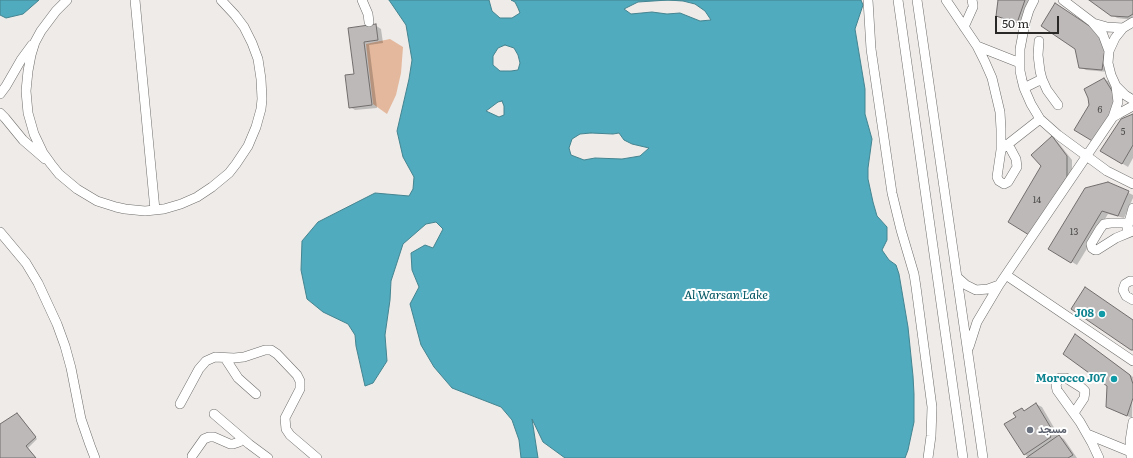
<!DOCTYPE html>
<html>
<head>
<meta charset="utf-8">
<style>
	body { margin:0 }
	#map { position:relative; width:1133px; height:458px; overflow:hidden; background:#eeebe9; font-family:Literata,serif }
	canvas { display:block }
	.scale { position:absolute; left:995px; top:16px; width:64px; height:18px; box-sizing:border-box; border:2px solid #292827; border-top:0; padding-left:5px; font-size:12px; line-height:14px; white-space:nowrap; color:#292827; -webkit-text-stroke:3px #fff; paint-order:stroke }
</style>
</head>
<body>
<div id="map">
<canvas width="1133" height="458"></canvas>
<div class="scale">50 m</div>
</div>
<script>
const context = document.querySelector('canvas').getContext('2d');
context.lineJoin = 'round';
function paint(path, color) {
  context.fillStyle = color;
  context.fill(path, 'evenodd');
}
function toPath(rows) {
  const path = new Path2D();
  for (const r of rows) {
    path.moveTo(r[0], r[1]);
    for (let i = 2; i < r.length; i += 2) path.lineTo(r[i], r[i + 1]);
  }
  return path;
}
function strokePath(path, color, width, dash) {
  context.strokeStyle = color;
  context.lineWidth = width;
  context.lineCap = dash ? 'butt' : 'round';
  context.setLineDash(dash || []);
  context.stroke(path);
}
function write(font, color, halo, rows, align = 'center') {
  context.font = font + ' Literata,Vazirmatn,serif';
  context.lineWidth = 4;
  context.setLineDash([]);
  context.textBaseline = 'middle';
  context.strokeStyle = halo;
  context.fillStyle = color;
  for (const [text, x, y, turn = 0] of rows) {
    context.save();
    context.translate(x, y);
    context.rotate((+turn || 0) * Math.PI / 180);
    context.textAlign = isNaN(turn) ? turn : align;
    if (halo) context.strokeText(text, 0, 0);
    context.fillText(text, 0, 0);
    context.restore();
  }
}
const green = toPath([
	[390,39,403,47,401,73,396,95,387,114,373,104,366,44]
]);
const water = toPath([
	[0,0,39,0,23,14,6,18,0,15,0,0],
	[389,0,489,0,492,11,500,18,512,18,520,13,518,8,515,2,511,0,861,0,863,5,855,29,865,89,865,114,872,139,868,168,868,179,873,202,877,216,887,227,887,240,882,250,889,260,896,265,899,274,908,327,913,376,914,394,914,422,908,450,905,458,565,458,543,442,532,419,538,458,521,458,519,440,512,420,501,407,452,388,434,367,421,345,410,304,419,287,412,270,411,253,425,245,433,248,443,229,436,222,426,224,403,244,391,281,390,300,385,335,387,361,373,383,365,386,356,346,355,335,348,324,323,312,307,299,301,270,302,241,318,222,375,193,409,196,413,189,414,177,403,157,397,131,409,79,412,60,406,25,389,0],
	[668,0,683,1,695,4,705,11,711,20,700,21,680,13,667,14,652,12,631,14,624,9,638,2,668,0],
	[505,45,514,48,518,55,520,63,518,70,511,71,500,71,493,65,493,56,498,48,505,45],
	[502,101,504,106,504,115,499,117,486,111,498,102,502,101],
	[591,133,613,134,619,133,624,140,632,144,649,148,640,156,622,159,595,158,584,160,571,155,569,148,572,139,580,134,591,133]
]);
const shadow = toPath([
	[1000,0,1030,0,1023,25,1002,18,997,15],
	[1091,0,1133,0,1133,20,1117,18],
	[375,25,381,29,383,43,369,45,377,108,355,110,350,107,355,75,349,29],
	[1103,35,1108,72,1086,70,1080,67,1076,49],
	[1104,79,1110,82,1120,98,1118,118,1100,145,1075,130],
	[1133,115,1133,158,1128,167,1102,151],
	[1052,138,1057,141,1072,160,1072,181,1043,166],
	[1108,183,1133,195,1133,198,1124,218,1108,214,1077,265,1049,248],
	[1081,339,1133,377,1132,418,1113,410,1108,386],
	[1036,404,1042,407,1056,431,1055,432,1058,437,1059,436,1064,439,1077,458,1028,458,1029,457,1024,454,1017,417,1022,409,1025,411],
	[17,414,20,416,37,439,28,448,36,458,0,458,0,425]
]);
const building = toPath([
	[998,0,1025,0,1017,23,996,16,998,0],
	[1089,0,1133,0,1133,14,1128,17,1111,16,1089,0],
	[1055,3,1097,31,1105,49,1102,70,1079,68,1075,49,1041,26,1055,3],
	[376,24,378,40,364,42,372,105,349,108,345,75,354,74,348,28,376,24],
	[1104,78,1114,94,1113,115,1094,142,1074,130,1089,105,1088,98,1084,89,1104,78],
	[1133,114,1133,145,1122,164,1100,151,1121,119,1133,114],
	[1052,136,1067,156,1067,177,1029,235,1008,222,1041,166,1031,155,1052,136],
	[1108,182,1129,191,1118,216,1102,211,1071,263,1048,249,1085,188,1108,182],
	[1085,287,1133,320,1133,350,1131,350,1071,309,1085,287],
	[1075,334,1130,375,1133,384,1133,398,1127,416,1106,407,1107,386,1063,354,1075,334],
	[1036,403,1051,428,1050,429,1052,432,1049,434,1051,437,1024,455,1004,424,1016,417,1013,413,1022,408,1024,411,1036,403],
	[17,413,36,437,26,446,36,458,0,458,0,424,17,413],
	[1059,435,1073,455,1068,458,1026,458,1059,435]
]);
const minor = toPath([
	[67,0,56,11,41,31,35,42,31,55,28,71,26,91,28,113,34,134,43,153,51,164,59,174,77,189,97,201,116,207,125,209,145,211,164,209,181,204,197,197,212,187,229,173,236,164,248,146,256,127,261,109,262,99,261,79,258,59,252,43,244,27,235,15,221,0],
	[135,0,155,210],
	[362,0,368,14,369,22],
	[868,0,871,49,892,193,901,230,914,274,916,287,932,407,931,436,928,458],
	[898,0,963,458],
	[917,0,983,458],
	[946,0,977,46,985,62,992,78,1000,112,1001,129,1001,150,997,177,999,181,1004,184,1008,182,1017,167,1016,159,1008,144],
	[1034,0,1029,10,1025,23,1020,49,1020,71,1022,80,1024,88,1031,104,1040,119,1058,135,1107,171,1133,184],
	[1063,0,1092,22,1098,29,1103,35,1109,51],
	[1133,22,1123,28,1115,38,1109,51,1108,63,1111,75,1116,86,1125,95,1133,100],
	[1093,23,1107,27,1123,28],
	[964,27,973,7,973,5,972,0],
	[1039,41,1038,55,1040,71,1042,79,1047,90,1058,105],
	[977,46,1020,63],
	[1024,88,1042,79],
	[0,94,6,86,21,60,32,45],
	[0,113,5,118,23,140,45,159],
	[1113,117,1120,113,1133,106],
	[1003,148,1040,119],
	[1128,223,1111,223,1104,224,1100,229,1091,244,1092,248,1095,250,1097,250,1116,238,1133,231],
	[1127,229,1133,208],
	[0,232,26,263,38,283,57,324,65,346,71,368,81,419,90,445,95,458],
	[1006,275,1133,361],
	[957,277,966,285,976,290,988,289,999,285],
	[1133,281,1130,281,1125,284,1123,290,1126,296,1133,300],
	[969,347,977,322,999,285,1113,117,1118,102,1116,86],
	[225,358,238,378,256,394],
	[180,404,199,369,206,361,215,357,234,358,244,357,265,350,271,350,277,354,297,375,300,381,300,389,285,418,286,429,290,435,317,458],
	[1074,413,1084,398,1085,391,1082,388,1066,378,1060,378,1058,380,1056,385,1057,390,1080,422,1092,443,1099,458],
	[214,414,249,444,268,458],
	[1087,434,1131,452],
	[192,456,204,439,209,437,214,437,230,444,233,444,239,442,242,438],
	[1131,457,1130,441,1133,422]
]);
const markers = [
	[1102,314,4,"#0f9aa8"],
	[1114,379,4,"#0f9aa8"],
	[1030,430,4,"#6b7280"]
];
const numberNames = [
	["6",1100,110],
	["5",1123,132],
	["14",1037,200],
	["13",1074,232]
];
const cultureNames = [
	["J08",1094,314],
	["Morocco J07",1106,379]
];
const worshipNames = [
	["مسجد",1038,430]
];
const waterNames = [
	["Al Warsan Lake",726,295]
];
paint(green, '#e4b89c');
paint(water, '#4fabbd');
strokePath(water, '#448490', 1);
paint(shadow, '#0003');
paint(building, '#bcb9b8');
strokePath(building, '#716e6d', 1);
strokePath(minor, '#6f6d6b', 10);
strokePath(minor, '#fff', 9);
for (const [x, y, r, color] of markers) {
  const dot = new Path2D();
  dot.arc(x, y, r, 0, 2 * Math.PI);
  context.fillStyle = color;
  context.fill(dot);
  strokePath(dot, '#fff', 1.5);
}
write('9px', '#4e4c4b', null, numberNames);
write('bold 11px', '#0d838f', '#fff', cultureNames, 'right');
write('bold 11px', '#5b616d', '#fff', worshipNames, 'left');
write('italic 12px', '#005461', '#fff', waterNames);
</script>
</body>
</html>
